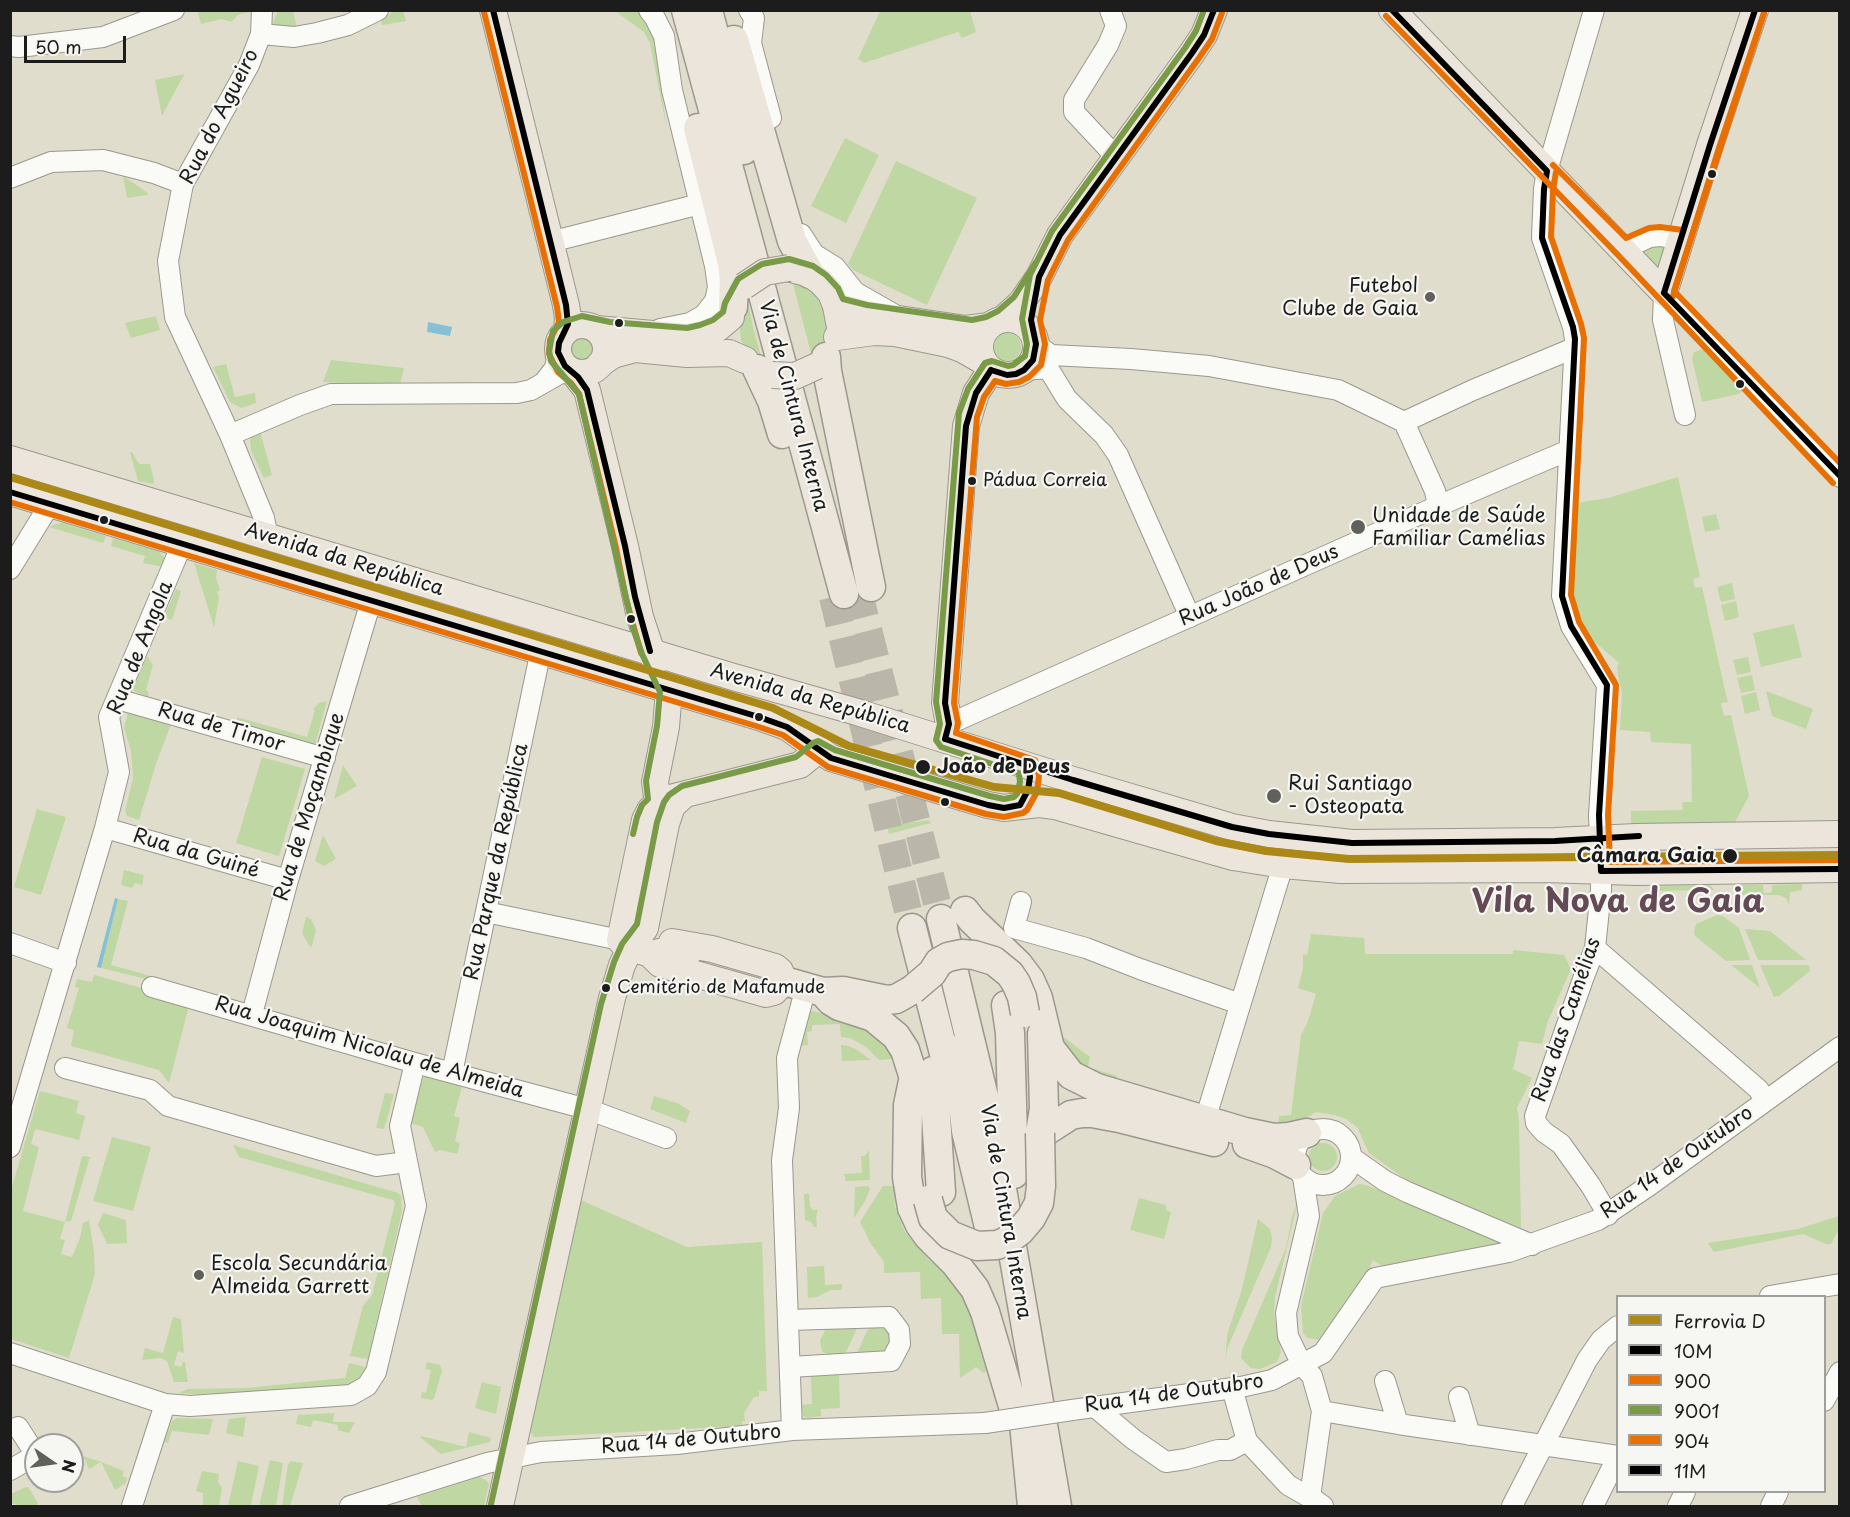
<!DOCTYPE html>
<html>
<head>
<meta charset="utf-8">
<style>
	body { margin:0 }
	#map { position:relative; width:1850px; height:1517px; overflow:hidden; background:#e1ddcc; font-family:"Playpen Sans",sans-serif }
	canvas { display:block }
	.frame { position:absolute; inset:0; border:12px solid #1c1c1c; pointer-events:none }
	.legend { position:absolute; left:1616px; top:1295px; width:210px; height:198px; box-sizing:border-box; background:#f6f6f2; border:2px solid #9f9f9c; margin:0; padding:8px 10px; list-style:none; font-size:18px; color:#1c1c1c }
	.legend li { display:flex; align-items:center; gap:12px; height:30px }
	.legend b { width:30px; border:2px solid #9f9f9c }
	.north { position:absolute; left:24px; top:1433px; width:60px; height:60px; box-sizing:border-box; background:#f6f6f2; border:2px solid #9f9f9c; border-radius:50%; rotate:103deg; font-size:16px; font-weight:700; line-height:24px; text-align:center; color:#1c1c1c }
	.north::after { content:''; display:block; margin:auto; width:21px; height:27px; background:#61605a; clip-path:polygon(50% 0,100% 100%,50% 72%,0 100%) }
	.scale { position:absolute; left:24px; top:36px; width:102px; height:27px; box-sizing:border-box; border:3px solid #1c1c1c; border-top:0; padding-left:8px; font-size:18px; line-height:21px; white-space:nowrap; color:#1c1c1c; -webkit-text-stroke:4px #f6f6f2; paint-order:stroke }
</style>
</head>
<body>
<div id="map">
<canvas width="1850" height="1517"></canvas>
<div class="frame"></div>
<ul class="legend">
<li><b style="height:8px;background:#ac8816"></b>Ferrovia D</li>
<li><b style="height:8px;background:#000"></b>10M</li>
<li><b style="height:8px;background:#e87003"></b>900</li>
<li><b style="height:8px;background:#799a47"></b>9001</li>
<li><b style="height:8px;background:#e87003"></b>904</li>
<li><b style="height:8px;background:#000"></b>11M</li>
</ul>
<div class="north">N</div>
<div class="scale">50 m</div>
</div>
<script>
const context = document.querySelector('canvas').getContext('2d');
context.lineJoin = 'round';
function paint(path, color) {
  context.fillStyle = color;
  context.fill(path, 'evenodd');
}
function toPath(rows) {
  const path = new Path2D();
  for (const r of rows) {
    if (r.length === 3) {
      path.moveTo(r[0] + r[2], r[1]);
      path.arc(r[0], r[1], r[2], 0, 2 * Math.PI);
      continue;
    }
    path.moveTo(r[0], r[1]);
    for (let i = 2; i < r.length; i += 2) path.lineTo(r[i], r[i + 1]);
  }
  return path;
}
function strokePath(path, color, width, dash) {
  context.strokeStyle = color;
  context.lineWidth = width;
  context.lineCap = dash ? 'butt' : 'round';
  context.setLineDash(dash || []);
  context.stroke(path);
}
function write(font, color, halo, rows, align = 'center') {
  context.font = font + ' "Playpen Sans",sans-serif';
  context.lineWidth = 4.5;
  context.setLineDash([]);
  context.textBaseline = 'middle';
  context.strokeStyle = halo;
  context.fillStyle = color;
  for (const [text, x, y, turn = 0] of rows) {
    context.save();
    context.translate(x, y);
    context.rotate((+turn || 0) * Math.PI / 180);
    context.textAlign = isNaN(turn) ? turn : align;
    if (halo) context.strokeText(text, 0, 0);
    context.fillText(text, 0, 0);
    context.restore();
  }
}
const green = toPath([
	[202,10,249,10,249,12,238,15,231,22,222,19,201,24,198,13],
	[278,11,293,11,297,28,271,27],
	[395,11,403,11,406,21,382,25,381,19],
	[615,11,638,11,653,32,667,130,650,43,644,32],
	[880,11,970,11,976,32,962,38,958,32,864,63,858,59],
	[185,74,180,82,162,116,155,80],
	[845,138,879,155,846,223,811,206],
	[896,161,977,198,927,305,853,270,848,264],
	[123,176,148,193,147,195,127,198],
	[1660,245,1667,251,1661,266,1652,268,1642,258,1644,248],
	[792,280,811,289,828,316,825,339,812,357],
	[747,299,754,331,763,363,749,353,741,340,739,317],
	[156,316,160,330,131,338,125,323],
	[1007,347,14],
	[582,349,11],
	[1703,349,1743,390,1739,394,1702,402,1692,358,1694,352],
	[331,360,404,368,400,385,323,382],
	[226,364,235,397,255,393,256,403,241,408,230,402,213,367],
	[260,431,272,475,264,478,251,451,250,441,253,433],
	[132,452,139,464,150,464,154,480,153,484,138,481,130,453],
	[1678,477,1700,577,1693,579,1695,588,1702,587,1727,699,1728,702,1721,703,1724,716,1731,715,1749,796,1734,824,1631,824,1631,811,1683,810,1682,802,1692,802,1691,744,1651,742,1650,732,1620,730,1622,692,1618,676,1617,666,1619,663,1590,638,1578,617,1571,591,1576,503,1608,498],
	[1716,514,1720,529,1705,532,1702,517],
	[63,523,106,536,103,543,49,527,56,524],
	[113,538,158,551,165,558,163,567,143,563,145,556,111,546],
	[194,563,217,570,216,578,220,590,217,592,219,597,214,627],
	[1732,583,1735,599,1721,602,1717,587],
	[176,589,181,591,172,620,164,617],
	[1736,601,1739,617,1725,621,1721,605],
	[1794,624,1802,657,1761,667,1753,633],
	[147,656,153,665,146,690,149,693,148,697,134,691,134,685],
	[1748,657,1751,672,1737,675,1733,660],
	[1752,675,1755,690,1741,693,1737,678],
	[1766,691,1813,709,1806,729,1772,716],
	[1756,692,1760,710,1745,714,1741,696],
	[327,701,315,745,237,724,237,717,307,737,315,710,313,709,319,703],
	[128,712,173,719,156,764,139,820,127,816,125,811,133,778,131,751,124,728],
	[262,757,305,769,279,856,236,843],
	[343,765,357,786,334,799],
	[924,808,928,817,887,823,886,818],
	[37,809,66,817,41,895,14,887],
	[929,820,931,823,889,834,887,826],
	[323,835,336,859,324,866,315,861],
	[124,870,144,875,142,885,135,883,132,888,121,885],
	[1802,884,1802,890,1790,892,1789,905,1786,898,1779,895,1738,895,1739,888,1743,885,1763,885,1764,893,1769,893,1772,892,1772,885],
	[1710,885,1714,890,1651,891,1652,886],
	[118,899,128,901,111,965,151,976,150,980,101,968],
	[1717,915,1723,916,1739,928,1750,960,1726,961,1695,936,1694,931,1696,924],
	[306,917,311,919,316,930,312,946,310,947,302,933],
	[1745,929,1770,931,1806,960,1758,960],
	[1311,934,1364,938,1365,954,1513,954,1513,950,1564,955,1571,969,1548,1021,1542,1044,1519,1041,1513,1069,1532,1078,1517,1108,1519,1120,1521,1228,1412,1184,1369,1153,1357,1127,1346,1119,1335,1115,1316,1112,1303,1120,1278,1126,1279,1116,1291,1115,1301,1035,1308,1021,1316,994,1298,988,1303,968,1303,954,1307,955],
	[1731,965,1752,965,1760,988],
	[1760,965,1809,965,1810,971,1779,996,1774,997],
	[94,975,142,988,142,993,189,1006,169,1083,159,1070,71,1046,74,1030,67,1028,79,988,75,987,77,979,92,982],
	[813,1011,859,1024,878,1036,894,1059,879,1060,866,1047,850,1038,841,1037,840,1024,812,1025,812,1031,807,1032,808,1045,797,1046,808,1013],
	[1054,1020,1061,1035,1090,1057,1088,1067,1117,1076,1114,1086,1071,1064],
	[841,1045,849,1046,857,1050,871,1060,842,1061],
	[424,1075,463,1083,454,1116,460,1118,455,1141,460,1143,457,1154,440,1150,435,1152,423,1127,410,1123],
	[40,1091,79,1101,76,1113,85,1116,79,1140,35,1129,31,1144,39,1147,23,1211,65,1222,82,1156,90,1157,71,1221,65,1222,60,1239,65,1240,61,1254,72,1257,80,1238,83,1223,89,1220,94,1252,95,1274,69,1358,11,1339,11,1190],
	[385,1093,394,1094,384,1129,376,1128],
	[654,1096,677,1103,690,1111,686,1123,650,1109],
	[112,1137,151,1147,133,1211,93,1201],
	[1323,1157,14],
	[233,1145,398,1193,401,1196,402,1211,368,1359,350,1356,363,1306,372,1295,395,1203,393,1200,239,1157],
	[869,1150,870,1180,846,1181,844,1174,862,1173,861,1156,865,1156],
	[1359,1184,1366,1185,1506,1242,1507,1245,1385,1268,1373,1260,1361,1289,1325,1336,1320,1340,1307,1338,1303,1333,1301,1306,1323,1213,1335,1196],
	[868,1186,870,1189,865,1201,854,1218,855,1187],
	[883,1186,894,1186,895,1207,905,1232,929,1260,952,1277,970,1308,982,1358,987,1370,984,1373,976,1367,960,1378,959,1334,942,1334,941,1298,921,1299,920,1272,884,1273,884,1262,871,1244,860,1222],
	[804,1194,809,1194,810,1206,813,1210,818,1210,816,1217,817,1227,814,1227,811,1222,805,1220],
	[576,1198,687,1247,762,1242,767,1391,759,1391,759,1397,754,1397,744,1413,745,1421,742,1421,742,1426,534,1437,529,1429],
	[1139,1198,1166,1205,1166,1210,1171,1212,1164,1239,1130,1230],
	[1298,1201,1275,1297,1274,1315,1281,1352,1277,1362,1260,1369,1251,1368,1241,1358,1242,1350,1286,1248,1292,1217],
	[103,1213,126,1220,127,1243,107,1244,98,1225],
	[1839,1216,1839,1229,1831,1244,1826,1244,1803,1234,1714,1252,1708,1243,1798,1229],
	[1258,1219,1270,1229,1272,1238,1271,1247,1227,1349,1225,1365,1227,1335,1242,1289],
	[824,1266,825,1285,842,1284,842,1290,831,1290,817,1297,808,1298,807,1267],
	[173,1317,181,1319,184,1353,178,1351,174,1365,181,1367,183,1362,185,1362,188,1382,174,1382,167,1361,160,1358,142,1360,145,1348,163,1353],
	[859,1324,847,1350,842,1356,831,1357,822,1351,820,1340,828,1325],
	[873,1325,888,1327,895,1340,884,1356,857,1353,867,1331],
	[427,1362,440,1365,442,1371,434,1398,432,1400,421,1398,422,1392,426,1393,431,1370,425,1369],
	[349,1363,366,1367,359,1378,350,1385,238,1393,194,1394,178,1393,188,1389,246,1388,345,1378],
	[839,1375,840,1408,821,1409,821,1416,808,1418,803,1416,801,1405,812,1404,811,1376],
	[482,1382,501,1387,496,1414,475,1408],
	[334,1413,333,1422,355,1422,349,1433,338,1430,338,1425,313,1420,311,1427,296,1424,298,1415],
	[246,1417,243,1437,226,1433,229,1419],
	[177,1418,213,1419,209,1435,172,1431,168,1443,164,1442,172,1421],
	[469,1432,491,1438,490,1442,441,1454,421,1438,421,1436,466,1447],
	[83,1456,101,1462,124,1471,122,1476,127,1478,126,1483,115,1490,101,1462,89,1469],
	[270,1460,283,1463,276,1506,259,1506],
	[238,1461,259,1466,251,1505,230,1506,228,1506],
	[291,1461,303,1463,290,1506,282,1506,288,1464],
	[202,1471,219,1474,218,1482,222,1488,219,1506,203,1506,203,1493,196,1491],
	[480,1477,486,1480,489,1484,484,1506,422,1506,417,1497],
	[26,1487,28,1487,38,1503,36,1506,22,1506,11,1503,11,1494]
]);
const water = toPath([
	[428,322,452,327,450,336,427,332],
	[115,898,118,899,101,968,97,967]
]);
const highwayTunnel = toPath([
	[858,590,941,919],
	[833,597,912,928]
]);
const minor = toPath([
	[262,10,261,34,249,65,183,184,168,261,175,317,230,435,264,518,268,537],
	[649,10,655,18,664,36,672,90,715,266,718,287,715,301,704,315,690,323,660,329],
	[749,10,754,18,751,43,771,118],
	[1110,10,1116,26,1108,45,1074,100,1074,112,1117,158],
	[1594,10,1547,171,1544,189,1542,238,1573,327,1575,339,1562,596,1571,626,1607,685,1599,815,1600,838],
	[261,34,294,37,317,33,348,25,378,10],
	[10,46,19,47,103,37,174,10],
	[10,178,51,162,103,160,154,173,183,184],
	[801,234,814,254,835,267,855,292,895,315],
	[550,242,700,204],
	[1624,249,1650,237,1660,236,1682,239],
	[1664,293,1840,477],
	[1664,293,1663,320,1685,415],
	[1036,344,1051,355,1131,359,1209,366,1338,390,1404,422,1435,491,1438,506],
	[1024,370,1048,368,1067,399,1104,435,1118,455,1190,617],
	[545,381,555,368,558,352],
	[1404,422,1473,390,1574,348],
	[230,435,300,405,331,394,517,393,531,390,559,374,572,371],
	[10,569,50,504],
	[117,699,325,758],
	[949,724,1438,506,1569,450],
	[105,828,288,880],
	[1601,871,1601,890,1595,948,1583,979,1535,1116,1536,1123,1544,1132,1561,1144,1591,1186,1608,1215],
	[1021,902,1014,928,1086,948,1140,969,1240,1004],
	[486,912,620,940],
	[10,943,66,963],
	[1595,948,1758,1089,1766,1100],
	[152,987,415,1063,587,1109,666,1138],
	[252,1014,288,880,371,601],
	[65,1068,150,1090,168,1106,376,1166,407,1162],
	[452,1073,541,650],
	[1205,1120,1283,865],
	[1323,1157,28],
	[10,1147,105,828,119,772,109,717,182,544],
	[1351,1157,1385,1181,1407,1192,1532,1245],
	[1303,1177,1309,1216,1286,1313,1288,1336,1302,1365,1312,1376,1322,1411,1310,1497],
	[1770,1296,1840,1284],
	[788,1320,889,1317,899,1330,900,1344,891,1361,790,1367],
	[10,1353,165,1404,190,1406,351,1395,367,1386,376,1372,416,1206,400,1126,415,1063],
	[1385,1381,1398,1424],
	[1232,1388,1247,1441,1288,1485,1316,1501,1323,1506],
	[1459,1397,1470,1435],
	[1824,1401,1840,1372],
	[1095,1407,1133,1439,1166,1462,1186,1459,1218,1450,1230,1450,1247,1441],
	[1072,1410,1241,1387,1272,1380,1323,1353,1375,1278,1509,1252,1598,1220,1650,1185,1840,1047],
	[1322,1411,1398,1424,1618,1456],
	[792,1430,782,1160,789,1108,787,1058,806,987],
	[10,1470,36,1455,18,1427],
	[132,1506,165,1404],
	[350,1506,487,1463,541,1452,677,1444,792,1430,985,1423],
	[1512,1506,1587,1360,1601,1340,1618,1326],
	[1593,1506,1618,1456],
	[1678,1506,1685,1492],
	[1771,1506,1778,1492]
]);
const major = toPath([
	[493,10,566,305,568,318,567,330],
	[1392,10,1664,293,1710,145,1755,10],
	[791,269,810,274,821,282,831,293,836,306,839,322],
	[836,306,865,314,966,329,989,326],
	[1003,319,1021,303,1039,277,1060,235,1192,53,1204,35,1214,10],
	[1008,347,28],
	[582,349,24],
	[596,329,687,337,703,334,718,328,731,317],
	[837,337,874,332,895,333,948,344,962,349,983,361],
	[600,364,613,355,635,349,687,354,729,353,745,360],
	[572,371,587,390,625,546,640,617,655,662],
	[10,459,730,676,857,712,1073,780,1232,827,1269,834,1352,843,1555,841,1636,837,1840,834],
	[10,492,759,717,787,727,831,758,988,805,1004,808,1039,804,1055,806,1233,857,1283,865,1341,870,1546,869,1636,872,1840,869],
	[945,739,949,724,945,703,966,426,976,393,991,370],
	[654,817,658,803,655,782,666,727,669,690],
	[672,942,712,949,775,967,780,971,784,981],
	[689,952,664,951,651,954,626,947,620,940,645,820,650,810,658,803,666,799,800,765,818,750],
	[653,957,660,964,766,994,774,992,784,981],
	[500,1506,612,998,622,965,630,949,645,928,666,824,672,806,684,795]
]);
const highway = toPath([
	[686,10,844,594],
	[708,10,744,150],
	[734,40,792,241,810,274],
	[698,128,732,263,734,280,733,307],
	[826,357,827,371,871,587],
	[757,369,772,401,782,434],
	[965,911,972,920,1018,964,1030,980,1038,998,1050,1048,1071,1075,1097,1088,1245,1132,1274,1138,1289,1137,1307,1133],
	[941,919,991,1126,1057,1506],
	[912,928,950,1077],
	[784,981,823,992,843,991,887,1000,896,999,912,990],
	[823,992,831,1001,839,1006,873,1017,896,1036,905,1050,920,1097],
	[1006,1005,1010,1033,1014,1174],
	[957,1050,966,1131,993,1244],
	[933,1071,941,1192],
	[913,1081,908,1105,907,1177,912,1208,920,1225,928,1236,955,1263,975,1289,985,1312,1013,1406,1025,1427],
	[1040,1133,1044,1109,1042,1034],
	[1247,1144,1275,1154,1296,1165],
	[1028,1154,1031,1147,1043,1133,1071,1115,1082,1113,1092,1113,1119,1118,1214,1142],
	[1023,1413,1032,1506]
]);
const minorBridge = toPath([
	[985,1423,1072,1410]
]);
const majorBridge = toPath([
	[744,286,765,272,789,268],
	[772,375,795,376,817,366]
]);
const highwayBridge = toPath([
	[912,990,932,973,939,962,948,957,962,954,974,955,994,961,1010,974,1016,983,1022,997,1025,1013],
	[928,1200,933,1218,950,1235,977,1246,997,1245,1005,1242,1020,1231,1031,1218,1039,1203,1041,1186,1040,1133]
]);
const bus1 = toPath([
	[493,10,566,305,568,324,559,343,558,352,565,366,578,377,587,390,625,546,635,597,650,651],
	[1392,10,1547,171,1544,189,1542,238,1573,327,1575,339,1562,596,1571,626,1607,685,1599,815,1601,871,1840,869],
	[991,370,1007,375,1016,374,1024,370,1033,360,1036,344,1031,320,1039,277,1060,235,1192,53,1204,35,1214,10],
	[10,492,759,717,787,727,831,758,988,805,1004,808,1020,805,1028,790,1030,777,1028,766],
	[945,739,1073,780,1232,827,1269,834,1352,843,1555,841,1639,836],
	[945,739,949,724,945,703,966,426,976,393,991,370]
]);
const bus2 = toPath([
	[484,12,557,307,559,322,550,340,549,354,558,372,571,383,579,394,616,548,626,599,641,653],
	[1386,16,1618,255,1833,483],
	[1673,296,1719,148,1764,13],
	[10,502,756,726,783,735,828,767,986,814,1004,817,1023,813,1027,810,1037,792,1039,776,1035,760,956,733,958,723,954,703,977,417,984,397,995,381,1006,384,1019,382,1029,377,1041,365,1045,344,1040,320,1048,280,1068,240,1199,58,1212,39,1222,13]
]);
const bus3 = toPath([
	[633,834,637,817,642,805,648,799,646,781,657,726,660,692,642,654,633,628,579,394,551,361,549,351,553,331,563,322,582,316,610,322,687,328,700,325,713,320,723,312,725,303,738,279,762,264,789,259,813,266,826,275,838,288,843,299,867,305,972,320,986,317,998,311,1014,297,1036,262],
	[491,1504,601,1004,614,962,622,944,637,924,657,822,664,802,669,795,682,786,796,757,813,743,818,741,835,750,990,796,1004,799,1014,797,1017,794,1020,782,1019,773,941,747,936,740,940,724,936,702,959,413,968,389,985,363,992,361,1008,366,1013,365,1025,356,1027,344,1022,319,1030,275,1052,231,1185,48,1196,31,1204,10]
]);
const bus4 = toPath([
	[1764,13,1674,291,1840,463],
	[1553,165,1626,238,1649,228,1660,227,1683,230],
	[1556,172,1553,190,1551,237,1581,324,1584,338,1571,595,1579,622,1616,685,1608,815,1610,862,1840,860]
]);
const bus5 = toPath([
	[1664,293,1710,145,1755,10],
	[1664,293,1840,476]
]);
const rail1 = toPath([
	[10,477,773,708,849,746,994,787,1059,793,1216,841,1266,851,1349,859,1840,855]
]);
const markers = [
	[1712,174,5,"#1c1c1c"],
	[1430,297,6,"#61605a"],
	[619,323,5,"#1c1c1c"],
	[1740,384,5,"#1c1c1c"],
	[972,481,5,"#1c1c1c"],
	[104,520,5,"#1c1c1c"],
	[1358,527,8,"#61605a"],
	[631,619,5,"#1c1c1c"],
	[759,717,5,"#1c1c1c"],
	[923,767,8,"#1c1c1c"],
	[1274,796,8,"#61605a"],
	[945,802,5,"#1c1c1c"],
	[1730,856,8,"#1c1c1c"],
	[606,988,5,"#1c1c1c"],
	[199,1275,6,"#61605a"]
];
const busNames = [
	["Pádua Correia",983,481],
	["Cemitério de Mafamude",617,988]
];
const streetNames = [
	["Rua do Agueiro",220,117,-63],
	["Via de Cintura Interna",793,406,75],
	["Avenida da República",344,560,17],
	["Rua João de Deus",1259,586,-24],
	["Rua de Angola",141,648,-68],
	["Avenida da República",810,699,16],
	["Rua de Timor",221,728,16],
	["Rua de Moçambique",310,807,-73],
	["Rua da Guiné",196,854,16],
	["Rua Parque da República",497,862,-78],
	["Rua das Camélias",1567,1020,-71],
	["Rua Joaquim Nicolau de Almeida",369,1048,16],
	["Rua 14 de Outubro",1677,1163,-35],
	["Via de Cintura Interna",1005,1212,80],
	["Rua 14 de Outubro",1174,1394,-8],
	["Rua 14 de Outubro",691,1440,-5]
];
const poiNames = [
	["Futebol",1418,286,"right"],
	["Clube de Gaia",1418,309,"right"],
	["Unidade de Saúde",1372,516],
	["Familiar Camélias",1372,539],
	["Rui Santiago",1288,784],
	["- Osteopata",1288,807],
	["Escola Secundária",211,1264],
	["Almeida Garrett",211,1287]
];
const stopNames = [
	["João de Deus",937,767],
	["Câmara Gaia",1716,856,"right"]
];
const townNames = [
	["Vila Nova de Gaia",1618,903]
];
paint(green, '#bfd7a2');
paint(water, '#85c0d6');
strokePath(highwayTunnel, '#bab6a9', 28, [28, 14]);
strokePath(minor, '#9a988e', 22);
strokePath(major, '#9a988e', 28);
strokePath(highway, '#9a988e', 31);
strokePath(minor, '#fafaf7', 20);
strokePath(major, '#ece5db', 26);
strokePath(highway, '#ece5db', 28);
strokePath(minorBridge, '#9a988e', 22, []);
strokePath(majorBridge, '#9a988e', 28, []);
strokePath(highwayBridge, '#9a988e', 31, []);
strokePath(minorBridge, '#fafaf7', 20);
strokePath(majorBridge, '#ece5db', 26);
strokePath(highwayBridge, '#ece5db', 28);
strokePath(bus1, '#000', 6);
strokePath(bus2, '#e87003', 6);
strokePath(bus3, '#799a47', 6);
strokePath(bus4, '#e87003', 6);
strokePath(bus5, '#000', 6);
strokePath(rail1, '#ac8816', 8);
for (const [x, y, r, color] of markers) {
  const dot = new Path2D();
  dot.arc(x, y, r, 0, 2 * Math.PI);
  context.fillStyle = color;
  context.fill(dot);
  strokePath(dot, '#f6f6f2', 2);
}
write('18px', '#1c1c1c', '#f6f6f2', busNames, 'left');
write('20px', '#1c1c1c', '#f6f6f2', streetNames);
write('20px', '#1c1c1c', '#f6f6f2', poiNames, 'left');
write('bold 20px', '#1c1c1c', '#f6f6f2', stopNames, 'left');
write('bold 32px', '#634a56', '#f6f6f2', townNames);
</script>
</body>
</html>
